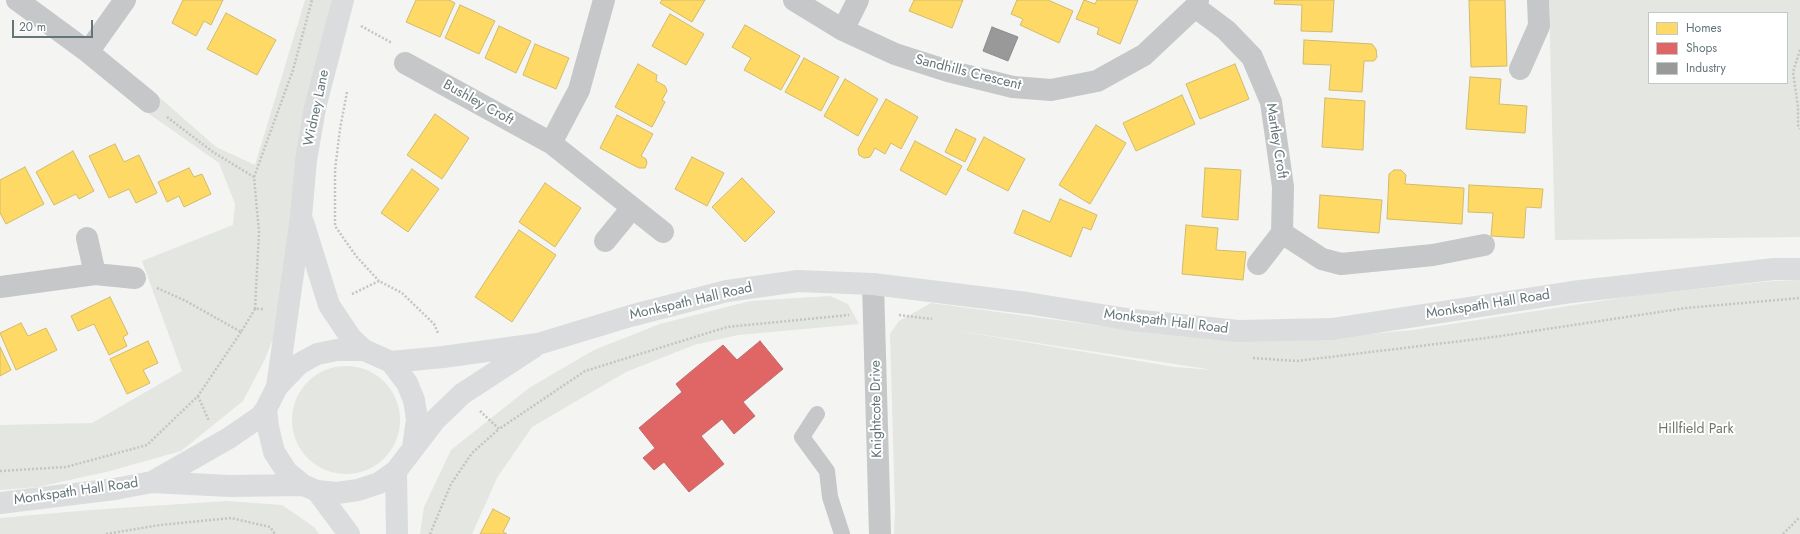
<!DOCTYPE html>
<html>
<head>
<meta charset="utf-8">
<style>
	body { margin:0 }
	#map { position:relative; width:1800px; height:534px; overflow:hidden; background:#f4f4f3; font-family:Jost,sans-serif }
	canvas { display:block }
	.legend { position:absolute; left:1648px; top:12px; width:140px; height:72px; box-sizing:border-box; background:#fff; border:1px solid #c1c8ca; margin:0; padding:5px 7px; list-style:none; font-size:12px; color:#64757a }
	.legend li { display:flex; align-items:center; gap:8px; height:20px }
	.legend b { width:20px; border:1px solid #c1c8ca }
	.scale { position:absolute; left:12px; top:20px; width:81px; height:18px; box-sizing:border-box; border:2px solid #64757a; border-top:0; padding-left:5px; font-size:12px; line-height:14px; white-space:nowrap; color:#64757a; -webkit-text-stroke:3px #fff; paint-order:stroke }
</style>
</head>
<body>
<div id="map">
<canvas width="1800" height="534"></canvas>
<ul class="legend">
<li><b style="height:11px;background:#ffd966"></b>Homes</li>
<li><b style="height:11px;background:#e06666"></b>Shops</li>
<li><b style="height:11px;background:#999"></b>Industry</li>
</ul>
<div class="scale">20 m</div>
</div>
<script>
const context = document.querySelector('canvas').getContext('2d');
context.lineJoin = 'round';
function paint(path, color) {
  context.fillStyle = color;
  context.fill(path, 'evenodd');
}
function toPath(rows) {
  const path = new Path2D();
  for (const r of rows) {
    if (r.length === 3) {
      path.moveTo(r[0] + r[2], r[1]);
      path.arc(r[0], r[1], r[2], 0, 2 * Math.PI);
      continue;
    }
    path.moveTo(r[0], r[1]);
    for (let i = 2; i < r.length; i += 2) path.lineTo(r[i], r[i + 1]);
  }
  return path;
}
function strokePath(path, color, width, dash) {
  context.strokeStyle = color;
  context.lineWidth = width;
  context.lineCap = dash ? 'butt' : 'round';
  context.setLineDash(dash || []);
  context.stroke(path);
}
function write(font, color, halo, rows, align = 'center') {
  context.font = font + ' Jost,sans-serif';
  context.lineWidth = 4;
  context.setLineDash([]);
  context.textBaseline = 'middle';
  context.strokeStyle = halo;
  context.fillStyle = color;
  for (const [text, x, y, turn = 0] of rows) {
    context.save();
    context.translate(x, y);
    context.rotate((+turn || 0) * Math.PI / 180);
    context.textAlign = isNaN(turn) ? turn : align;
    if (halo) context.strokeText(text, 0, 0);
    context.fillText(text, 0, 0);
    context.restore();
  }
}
const green = toPath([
	[305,0,337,0,285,264,277,329,265,359,243,401,181,451,110,471,38,487,0,490,0,425,92,423,182,371,142,261,233,225,235,204,219,163,145,111,159,97,216,147,255,165],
	[1549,0,1800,0,1800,237,1555,240],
	[1649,13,1787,13,1787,83,1649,83],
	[1800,280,1800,534,894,534,895,510,890,334,899,321,931,303,1101,326,1315,339,1413,330,1639,295,1774,281],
	[946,329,1194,367,1213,370,1175,367],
	[830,296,848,304,859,324,738,335,694,345,626,372,532,427,497,478,472,534,420,534,424,507,451,450,529,388,594,350,660,324,750,301],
	[346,420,54],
	[227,501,282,505,314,527,319,534,0,534,0,518,90,510]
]);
const homes = toPath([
	[183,0,223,0,211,25,204,21,196,36,172,23,183,0],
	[416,0,449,0,455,3,440,37,406,22,416,0],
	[662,0,705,0,692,22,660,3,662,0],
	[914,0,963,0,952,28,909,11,914,0],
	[1017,0,1048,0,1073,11,1059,43,1020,25,1023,19,1011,14,1017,0],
	[1084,0,1095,4,1097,0,1138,0,1120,44,1097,34,1099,28,1076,19,1084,0],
	[1275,0,1334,0,1332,32,1301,31,1302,5,1274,4,1275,0],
	[1469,0,1505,0,1507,66,1471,67,1469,0],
	[460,5,495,21,479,54,445,38,460,5],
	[226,13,276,40,257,75,207,49,226,13],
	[670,14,704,34,686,65,652,46,670,14],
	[745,25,800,56,781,90,744,70,751,58,732,47,745,25],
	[499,26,531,41,516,73,485,58,499,26],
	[1304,40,1372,44,1376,49,1377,57,1374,61,1364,61,1362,92,1329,90,1331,65,1303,64,1304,40],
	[535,44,569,58,556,89,523,75,535,44],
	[804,58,839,77,821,111,785,92,804,58],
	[638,64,657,75,656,81,665,86,667,91,662,100,665,102,652,127,615,107,638,64],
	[1235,64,1249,99,1200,119,1186,84,1235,64],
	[1470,77,1501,79,1499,104,1527,106,1525,133,1466,129,1470,77],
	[845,79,878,99,858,136,824,116,845,79],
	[1182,95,1195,124,1136,151,1123,123,1182,95],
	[1325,98,1365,101,1363,150,1322,147,1325,98],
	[886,99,918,117,901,149,891,143,885,154,875,148,870,157,864,158,859,155,858,149,886,99],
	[435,114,469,138,442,179,407,155,435,114],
	[617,115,653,134,641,156,646,159,647,163,645,168,639,168,600,148,617,115],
	[1096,125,1126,143,1090,204,1059,185,1096,125],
	[956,129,976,139,965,162,945,152,956,129],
	[984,137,1025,159,1008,191,967,170,984,137],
	[915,141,962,166,946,195,900,170,915,141],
	[115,144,124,162,139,155,157,193,136,203,129,189,109,198,89,156,115,144],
	[73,151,94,191,79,199,76,194,54,205,36,172,73,151],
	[692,157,724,173,707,206,675,189,692,157],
	[25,167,44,204,6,224,0,213,0,180,25,167],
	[189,168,194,177,202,174,211,194,184,207,179,196,167,202,158,182,189,168],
	[1205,168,1241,170,1238,220,1202,217,1205,168],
	[412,169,439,189,408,232,381,213,412,169],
	[1394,170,1401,170,1406,175,1405,184,1464,188,1462,224,1387,219,1389,174,1394,170],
	[742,178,775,212,745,242,712,207,742,178],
	[545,183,581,208,555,247,519,222,545,183],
	[1469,185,1543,189,1541,208,1526,207,1524,238,1491,236,1493,213,1468,212,1469,185],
	[1320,195,1382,200,1379,233,1318,228,1320,195],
	[1060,199,1097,215,1091,230,1083,227,1071,257,1014,233,1023,210,1050,222,1060,199],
	[1186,225,1218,228,1216,250,1246,252,1243,280,1182,274,1186,225],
	[519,230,556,255,512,322,475,297,519,230],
	[110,297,128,334,123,337,127,346,109,355,94,324,78,331,71,316,110,297],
	[21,323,28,336,46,328,57,350,16,370,0,333,21,323],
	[148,341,158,363,143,370,150,383,127,394,110,359,148,341],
	[0,347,11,370,0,376,0,347],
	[493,509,510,518,503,532,507,534,480,534,493,509]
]);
const shops = toPath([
	[760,341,783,369,743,402,755,416,734,434,722,419,701,436,724,464,689,492,664,462,654,470,643,458,655,448,639,428,682,392,676,384,723,345,737,360,760,341]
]);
const industry = toPath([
	[992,27,1018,37,1008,61,983,51,992,27]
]);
const path = toPath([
	[361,26,392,43],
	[1800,50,1793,72,1798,107,1798,125,1800,129],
	[347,92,340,129,335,170,335,226,356,256,379,281],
	[167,117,213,152,254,177,259,232,255,309,263,309],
	[254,177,293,70,312,0],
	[157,288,186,301,241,332,255,309],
	[352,294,379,281,402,293,434,324,438,333],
	[899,315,932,319],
	[1253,358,1297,361,1494,337,1686,308,1800,298],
	[198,396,209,421],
	[480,411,499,429,585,371,727,327,849,315],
	[0,471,66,467,147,445,198,396,241,332],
	[106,534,160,525,231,518,270,527,275,534],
	[430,534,451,484,472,453,499,429],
	[1783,534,1800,517]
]);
const lane = toPath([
	[817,414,802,437,827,471,830,497,842,534]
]);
const street = toPath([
	[17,0,88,52,149,102],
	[794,0,843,30,895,54,948,71,1013,87,1051,90,1097,81,1144,55,1195,7,1198,0],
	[1195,7,1226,30,1252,57,1271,102,1283,187,1282,233,1258,264],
	[843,30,858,0],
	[88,52,125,0],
	[405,63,551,143,579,90,604,0],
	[1520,69,1539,26,1538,0],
	[551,143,663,232],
	[1282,233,1322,259,1341,264,1433,255,1484,245],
	[87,238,95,274],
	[605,241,632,208],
	[873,284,880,534],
	[0,287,95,274,135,278]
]);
const secondary = toPath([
	[303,222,329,305,351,338,364,350],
	[391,362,443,357,538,344,630,316,727,291,798,281,873,284,1027,303,1133,320,1238,331,1332,329,1572,292,1774,269,1800,269],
	[277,387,301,217,306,160,315,108,343,0],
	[413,448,417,419,414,400,407,383,391,362,364,350,337,350,317,354,299,364,277,387,266,409,268,427,274,452,287,472,303,485,317,491,337,493,358,490,379,483,396,471,435,420,462,394,534,347],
	[396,471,397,534],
	[152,482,229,438,261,416,266,409],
	[317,491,349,534],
	[0,503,115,489,152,482,229,486,303,485]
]);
const streetNames = [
	["Sandhills Crescent",968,73,14],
	["Bushley Croft",478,103,29],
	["Widney Lane",317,108,-78],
	["Martley Croft",1276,141,81],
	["Monkspath Hall Road",691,302,-13],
	["Monkspath Hall Road",1488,305,-9],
	["Monkspath Hall Road",1166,322,7],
	["Knightcote Drive",877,409,-91],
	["Monkspath Hall Road",76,492,-8]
];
const parkNames = [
	["Hillfield Park",1696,430]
];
paint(green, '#e4e6e1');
paint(homes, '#ffd966');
strokePath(homes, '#d0bb6c', 1);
paint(shops, '#e06666');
strokePath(shops, '#bb6a6c', 1);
paint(industry, '#999');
strokePath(industry, '#898e90', 1);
strokePath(path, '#c4c4c5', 2.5, [2, 2]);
strokePath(lane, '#c5c7c8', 16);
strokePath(street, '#c5c7c8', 22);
strokePath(secondary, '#dbdcdd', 22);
write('14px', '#64757a', '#fff', streetNames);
write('14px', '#6d7866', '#fff', parkNames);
</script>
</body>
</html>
